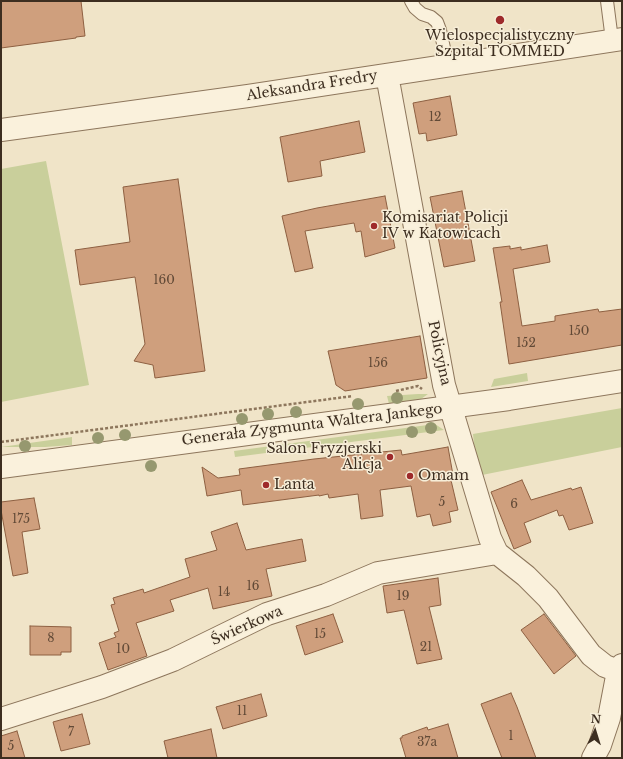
<!DOCTYPE html>
<html>
<head>
<meta charset="utf-8">
<style>
	body { margin:0 }
	#map { position:relative; width:623px; height:759px; overflow:hidden; background:#f0e4c8; font-family:"Libre Baskerville",serif }
	canvas { display:block }
	.frame { position:absolute; inset:0; border:2px solid #3d2e20; pointer-events:none }
	.north { position:absolute; left:575px; top:711px; width:40px; height:40px; -webkit-text-stroke:3px #f7eed8; paint-order:stroke; rotate:4deg; font-size:11px; font-weight:700; line-height:16px; text-align:center; color:#3d2e20 }
	.north::after { content:''; display:block; margin:auto; width:14px; height:18px; background:#3d2e20; clip-path:polygon(50% 0,100% 100%,50% 72%,0 100%) }
</style>
</head>
<body>
<div id="map">
<canvas width="623" height="759"></canvas>
<div class="frame"></div>
<div class="north">N</div>
</div>
<script>
const context = document.querySelector('canvas').getContext('2d');
context.lineJoin = 'round';
function paint(path, color) {
  context.fillStyle = color;
  context.fill(path, 'evenodd');
}
function toPath(rows) {
  const path = new Path2D();
  for (const r of rows) {
    path.moveTo(r[0], r[1]);
    for (let i = 2; i < r.length; i += 2) path.lineTo(r[i], r[i + 1]);
  }
  return path;
}
function strokePath(path, color, width, dash) {
  context.strokeStyle = color;
  context.lineWidth = width;
  context.lineCap = dash ? 'butt' : 'round';
  context.setLineDash(dash || []);
  context.stroke(path);
}
function write(font, color, halo, rows, align = 'center') {
  context.font = font + ' "Libre Baskerville",serif';
  context.lineWidth = 3;
  context.setLineDash([]);
  context.textBaseline = 'middle';
  context.strokeStyle = halo;
  context.fillStyle = color;
  for (const [text, x, y, turn = 0] of rows) {
    context.save();
    context.translate(x, y);
    context.rotate((+turn || 0) * Math.PI / 180);
    context.textAlign = isNaN(turn) ? turn : align;
    if (halo) context.strokeText(text, 0, 0);
    context.fillText(text, 0, 0);
    context.restore();
  }
}
const green = toPath([
	[46,161,89,385,1,402,1,169],
	[527,373,528,381,491,387,494,379],
	[418,394,428,394,421,399,389,404,387,396],
	[622,408,622,447,477,476,473,434],
	[435,424,444,430,235,457,234,451],
	[72,437,72,445,45,447,1,447]
]);
const building = toPath([
	[1,1,81,1,85,36,76,37,76,38,1,48,1,1],
	[450,96,457,135,427,141,426,133,419,134,413,103,450,96],
	[359,121,365,152,320,161,322,176,288,182,280,137,359,121],
	[178,179,205,371,155,378,153,365,134,361,145,344,135,277,80,285,75,250,130,242,123,187,178,179],
	[462,191,475,261,444,267,430,197,462,191],
	[385,196,395,248,365,257,361,231,356,232,354,223,305,231,313,268,295,272,282,216,317,208,385,196],
	[547,245,550,262,513,269,522,326,555,321,555,316,598,309,599,312,622,309,622,345,509,364,500,302,502,302,493,248,510,246,510,249,521,247,521,250,547,245],
	[420,336,427,378,345,391,336,385,328,351,420,336],
	[448,447,453,475,450,476,458,510,449,512,451,522,433,526,430,514,417,517,411,486,380,490,383,516,361,519,358,494,329,498,328,494,319,496,319,495,243,505,241,490,207,496,202,467,218,478,240,475,239,469,314,459,401,450,402,455,448,447],
	[522,480,531,500,571,488,572,490,581,487,593,523,569,530,563,515,559,516,557,510,524,523,531,542,514,549,491,492,522,480],
	[34,498,40,529,22,532,28,573,13,576,1,510,1,502,34,498],
	[237,523,246,550,302,539,306,561,266,569,272,596,213,609,208,588,170,600,174,611,136,623,147,656,108,670,99,643,116,637,114,633,119,631,111,605,115,604,113,598,143,589,144,593,190,577,185,559,217,550,211,532,237,523],
	[438,578,441,605,429,607,442,659,417,664,404,610,387,613,383,586,438,578],
	[333,614,343,642,305,655,296,626,333,614],
	[544,614,576,656,554,674,521,630,544,614],
	[30,626,71,627,71,652,61,652,61,655,30,655,30,626],
	[511,693,517,707,536,758,502,758,481,704,511,693],
	[261,694,267,716,223,729,216,707,261,694],
	[82,714,90,744,61,751,53,722,82,714],
	[448,724,458,758,406,758,400,738,402,738,402,736,427,727,428,730,448,724],
	[211,729,217,758,168,758,164,741,211,729],
	[17,731,25,758,1,758,1,736,17,731]
]);
const path = toPath([
	[396,391,418,386,422,389],
	[1,442,353,396]
]);
const service = toPath([
	[411,1,415,8,422,14,431,17,437,22,440,30,448,66],
	[607,1,612,40]
]);
const minor = toPath([
	[387,75,444,385,490,538,497,553,526,576,548,598,591,655,605,666,618,671],
	[1,130,248,96,622,39],
	[1,719,102,687,173,660,267,614,326,595,378,573,497,553],
	[593,758,600,745,609,718,618,671,622,665]
]);
const tertiary = toPath([
	[1,467,509,399,622,381]
]);
const trees = [
	[397,398],
	[358,404],
	[296,412],
	[268,414],
	[242,419],
	[431,428],
	[412,432],
	[125,435],
	[98,438],
	[25,446],
	[151,466]
];
const markers = [
	[500,20,5,"#9e2a2b"],
	[374,226,4,"#9e2a2b"],
	[390,457,4,"#9e2a2b"],
	[410,476,4,"#9e2a2b"],
	[266,485,4,"#9e2a2b"]
];
const numberNames = [
	["12",435,118],
	["160",164,281],
	["150",579,332],
	["152",526,344],
	["156",378,364],
	["5",442,503],
	["6",514,505],
	["175",21,520],
	["16",253,587],
	["14",224,593],
	["19",403,597],
	["15",320,635],
	["8",51,639],
	["21",426,648],
	["10",123,650],
	["11",242,712],
	["7",71,733],
	["1",511,737],
	["37a",427,743],
	["5",11,747]
];
const poiNames = [
	["Wielospecjalistyczny",500,36,"center"],
	["Szpital TOMMED",500,52,"center"],
	["Komisariat Policji",382,218],
	["IV w Katowicach",382,234],
	["Salon Fryzjerski",382,449,"right"],
	["Alicja",382,465,"right"],
	["Omam",418,476],
	["Lanta",274,485]
];
const streetNames = [
	["Aleksandra Fredry",312,86,-9],
	["Policyjna",439,353,78],
	["Generała Zygmunta Waltera Jankego",312,425,-7],
	["Świerkowa",247,626,-24]
];
paint(green, '#c9cf9b');
paint(building, '#cf9f7d');
strokePath(building, '#8d5f41', 1);
strokePath(service, '#8d765c', 14);
strokePath(minor, '#8d765c', 24);
strokePath(tertiary, '#8d765c', 24);
strokePath(path, '#8d765c', 2.5, [3, 2]);
strokePath(service, '#faf1dc', 12);
strokePath(minor, '#faf1dc', 22);
strokePath(tertiary, '#faf1dc', 22);
context.fillStyle = '#96986f';
for (const [x, y] of trees) {
  context.beginPath();
  context.arc(x, y, 6, 0, 2 * Math.PI);
  context.fill();
}
for (const [x, y, r, color] of markers) {
  const dot = new Path2D();
  dot.arc(x, y, r, 0, 2 * Math.PI);
  context.fillStyle = color;
  context.fill(dot);
  strokePath(dot, '#f7eed8', 1.5);
}
write('12px', '#624a37', null, numberNames);
write('14px', '#3d2e20', '#f7eed8', poiNames, 'left');
write('14px', '#3d2e20', '#f7eed8', streetNames);
</script>
</body>
</html>
